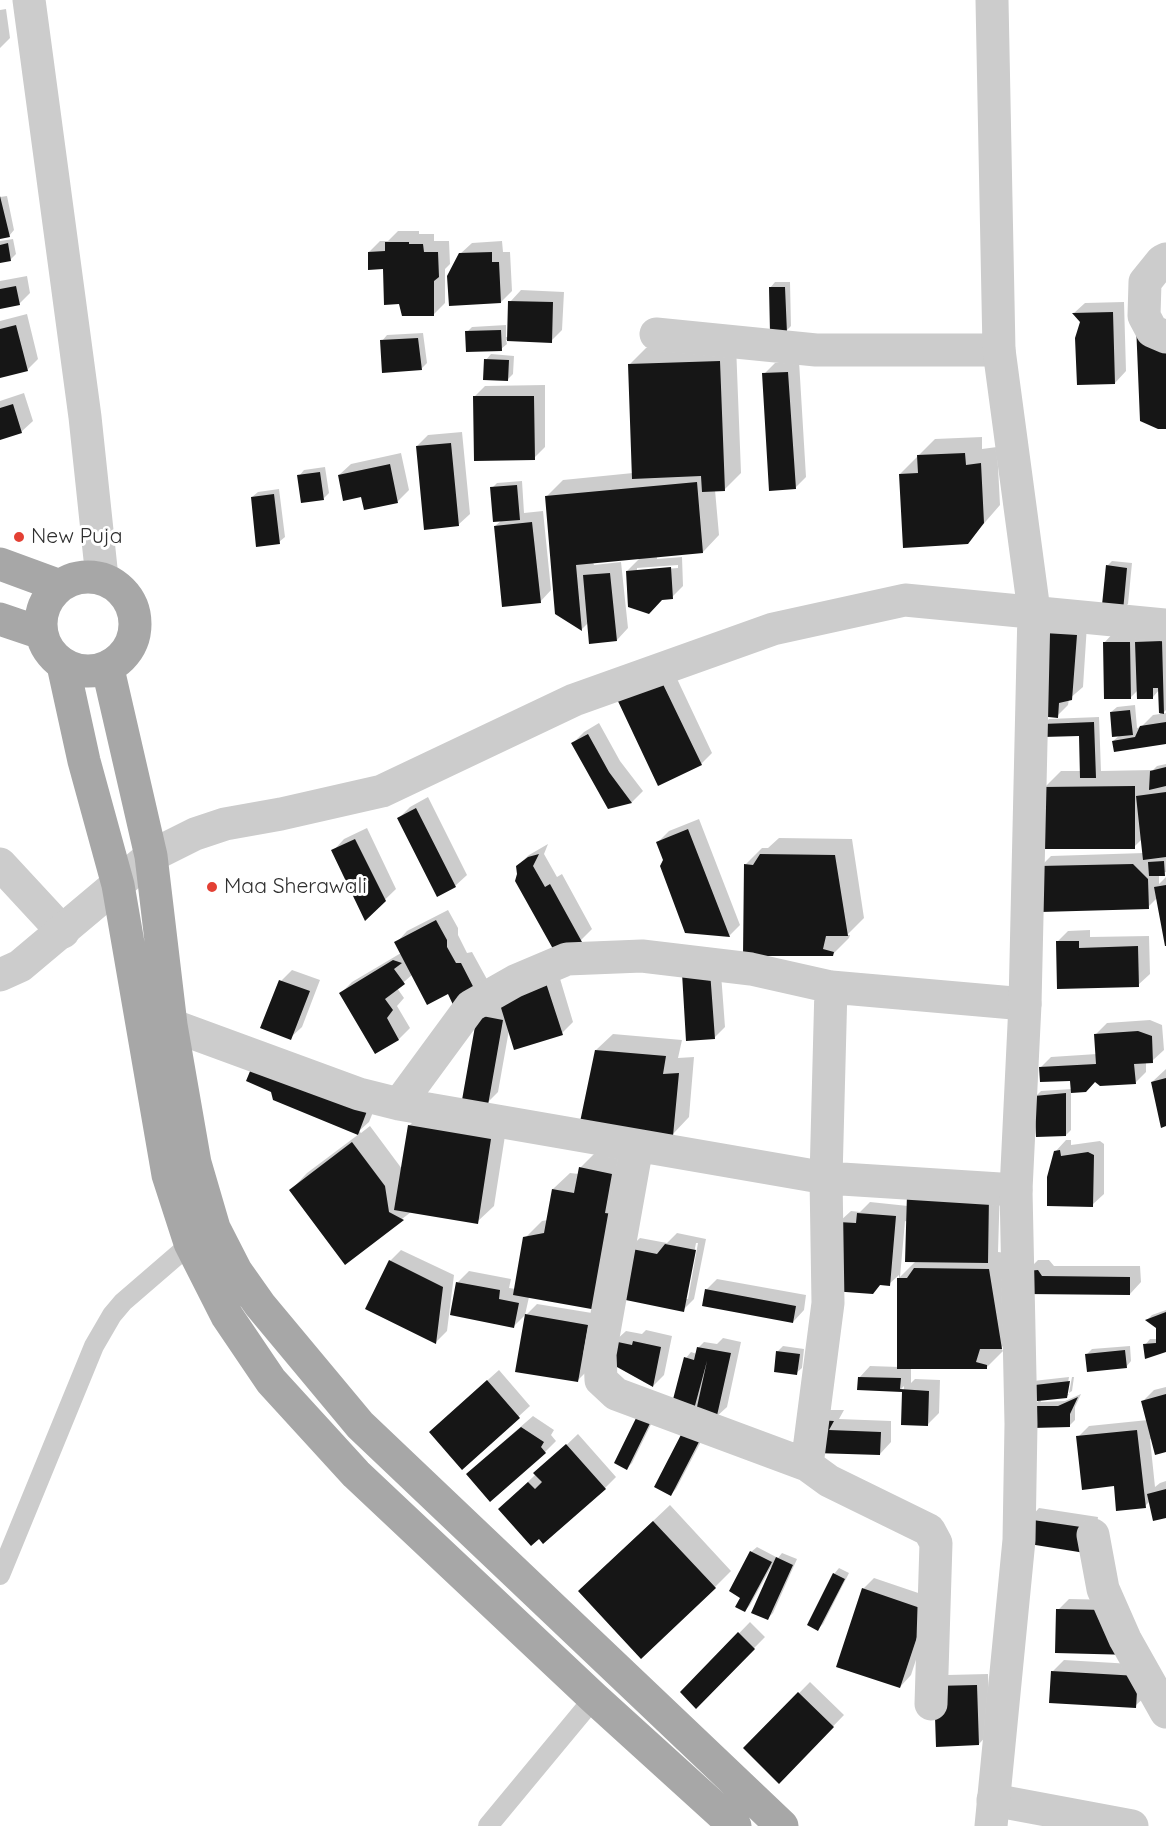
<!DOCTYPE html>
<html>
<head>
<meta charset="utf-8">
<style>
	body { margin:0 }
	canvas { display:block; background:#fff }
</style>
</head>
<body>
<canvas width="1166" height="1826"></canvas>
<script>
const context = document.querySelector('canvas').getContext('2d');
context.lineJoin = 'round';
function paint(path, color) {
  context.fillStyle = color;
  context.fill(path, 'evenodd');
}
function toPath(rows) {
  const path = new Path2D();
  for (const r of rows) {
    if (r.length === 3) {
      path.moveTo(r[0] + r[2], r[1]);
      path.arc(r[0], r[1], r[2], 0, 2 * Math.PI);
      continue;
    }
    path.moveTo(r[0], r[1]);
    for (let i = 2; i < r.length; i += 2) path.lineTo(r[i], r[i + 1]);
  }
  return path;
}
function strokePath(path, color, width, dash) {
  context.strokeStyle = color;
  context.lineWidth = width;
  context.lineCap = dash ? 'butt' : 'round';
  context.setLineDash(dash || []);
  context.stroke(path);
}
function write(font, color, halo, rows, align = 'center') {
  context.font = font + ' Quicksand,sans-serif';
  context.lineWidth = 6;
  context.setLineDash([]);
  context.textBaseline = 'middle';
  context.strokeStyle = halo;
  context.fillStyle = color;
  for (const [text, x, y, turn = 0] of rows) {
    context.save();
    context.translate(x, y);
    context.rotate((+turn || 0) * Math.PI / 180);
    context.textAlign = isNaN(turn) ? turn : align;
    if (halo) context.strokeText(text, 0, 0);
    context.fillText(text, 0, 0);
    context.restore();
  }
}
const shadow = toPath([
	[6,9,10,38,0,48,0,10],
	[7,196,14,230,9,236,0,238,0,197],
	[398,231,419,231,419,234,434,234,434,241,449,241,450,264,445,269,445,303,433,315,369,252,380,241,388,241],
	[13,239,16,254,10,260,0,261,0,241],
	[502,241,503,252,510,252,512,291,501,302,460,254,472,243],
	[27,276,30,293,19,304,0,308,0,281],
	[775,282,790,282,791,326,786,331,770,288],
	[521,290,564,292,562,330,551,341,506,340,507,344,501,349,467,332,472,327,506,325,506,337,509,337,510,302],
	[1124,302,1126,371,1115,383,1082,321,1074,313,1085,303],
	[27,314,38,359,27,370,0,377,0,321],
	[423,333,427,363,422,368,382,341,387,335],
	[736,345,741,473,724,490,715,490,719,535,703,552,657,556,657,559,682,557,683,586,672,597,627,571,641,557,593,562,594,565,621,562,628,628,617,640,589,622,582,629,557,613,546,497,563,480,633,473,629,365,646,348],
	[678,565,678,568,637,571,637,568],
	[491,354,514,356,513,374,507,380,486,360],
	[799,361,806,477,795,488,764,374,775,363],
	[545,385,545,447,534,458,474,397,485,386],
	[24,393,33,421,21,432,0,438,0,401],
	[462,432,470,514,458,525,417,446,428,435],
	[982,437,982,449,997,447,1000,505,967,543,900,474,935,439],
	[401,453,409,490,398,501,365,508,362,495,339,475,351,464],
	[325,467,329,493,324,498,299,476,304,470],
	[522,481,524,513,543,511,551,590,540,602,495,526,502,520,492,488,497,483],
	[279,489,285,537,279,542,252,497,258,492],
	[1112,561,1132,563,1128,604,1123,609,1107,566],
	[1057,622,1087,625,1083,687,1069,699,1068,705,1057,716,1046,633],
	[1115,631,1166,631,1166,710,1162,714,1166,713,1166,743,1113,741,1120,735,1111,712,1117,707,1135,705,1137,728,1141,727,1153,715,1160,714,1159,690,1153,697,1138,690,1131,697,1104,643],
	[671,666,712,753,701,764,618,697],
	[1099,717,1101,771,1153,770,1157,766,1166,764,1166,872,1159,874,1159,884,1166,877,1166,941,1158,897,1148,907,1040,867,1051,856,1144,853,1142,839,1134,847,1044,788,1061,771,1082,771,1080,734,1044,724,1049,719],
	[599,723,620,761,643,791,632,802,609,807,573,743,584,732],
	[428,797,467,875,455,886,399,818,410,807],
	[699,819,740,925,729,936,658,842,669,831],
	[367,828,396,889,366,918,333,851,344,839],
	[779,838,852,839,864,918,847,935,850,935,849,938,832,955,745,954,745,865,762,848,768,848],
	[548,844,544,854,557,877,562,874,592,929,581,940,557,954,519,874,517,866,529,855],
	[448,910,458,928,458,935,467,953,472,952,489,983,448,992,413,974,397,988,404,998,397,1006,410,1028,399,1039,376,1052,341,993,352,982,401,953,396,943,407,931],
	[1090,930,1090,937,1149,936,1150,974,1138,985,1057,942,1068,931],
	[720,960,725,1027,714,1038,683,973],
	[292,970,320,980,302,1027,290,1038,281,981],
	[558,972,573,1022,562,1033,509,1030,498,1092,487,1103,478,1016],
	[1150,1020,1162,1025,1164,1050,1152,1061,1146,1062,1146,1072,1135,1083,1096,1081,1086,1090,1071,1091,1071,1130,1066,1135,1036,1096,1041,1091,1072,1089,1072,1079,1040,1068,1051,1057,1097,1054,1096,1034,1107,1023],
	[613,1034,682,1040,678,1058,694,1057,689,1117,673,1134,596,1050],
	[1166,1069,1166,1125,1152,1082],
	[274,1099,378,1100,369,1122,359,1131,361,1133,370,1126,402,1169,409,1126,426,1109,507,1123,494,1206,477,1222,411,1212,345,1263,291,1190,307,1173,359,1134],
	[1066,1140,1071,1140,1071,1145,1100,1141,1104,1144,1104,1194,1092,1205,1055,1152],
	[597,1151,628,1157,629,1198,529,1297,525,1315,514,1326,458,1282,469,1271,511,1279,509,1288,516,1289,525,1238,542,1221,548,1220,553,1189,570,1173,579,1174,580,1168],
	[1000,1185,998,1252,1006,1253,1018,1331,1001,1348,1003,1351,986,1368,911,1367,911,1383,915,1379,940,1380,939,1413,928,1424,903,1423,904,1386,900,1390,859,1378,870,1366,899,1367,899,1275,889,1284,882,1283,873,1292,839,1222,851,1211,860,1212,870,1202,908,1206],
	[905,1221,908,1222,917,1260,900,1277],
	[677,1233,706,1239,694,1299,683,1310,628,1249,640,1238,667,1243],
	[696,1243,698,1243,688,1299,685,1299],
	[401,1250,454,1275,447,1331,436,1342,390,1261],
	[1038,1260,1049,1260,1054,1266,1140,1266,1141,1282,1130,1294,1027,1293,1027,1271],
	[717,1279,806,1295,804,1310,793,1322,706,1290],
	[537,1304,598,1314,589,1369,578,1380,526,1315],
	[1166,1310,1166,1350,1145,1345,1150,1339,1158,1339,1157,1328,1147,1320,1152,1315],
	[646,1330,672,1336,664,1375,653,1386,614,1342,626,1331,642,1334],
	[723,1338,741,1342,727,1407,715,1418,699,1404,692,1411,686,1358,691,1352,697,1354,699,1347,704,1342,717,1344],
	[783,1346,804,1349,802,1368,796,1373,777,1352],
	[1130,1346,1131,1361,1126,1367,1086,1355,1092,1349],
	[499,1370,530,1406,462,1468,442,1421],
	[1069,1377,1066,1394,1069,1394,1067,1396,1040,1399,1041,1402,1065,1401,1081,1394,1075,1407,1075,1420,1070,1425,1033,1407,1040,1399,1033,1381],
	[1072,1377,1074,1377,1072,1391,1069,1393],
	[1166,1387,1166,1450,1150,1439,1155,1487,1160,1483,1166,1481,1166,1517,1150,1501,1145,1506,1115,1485,1078,1437,1089,1426,1148,1420,1143,1401,1154,1390],
	[659,1408,632,1463,627,1468,616,1462],
	[828,1410,844,1410,839,1419,891,1421,891,1442,880,1454,816,1451],
	[533,1416,554,1430,551,1435,556,1441,545,1452,479,1463],
	[707,1430,676,1489,671,1494,656,1486],
	[578,1434,616,1477,605,1488,511,1498],
	[670,1505,731,1571,715,1587,596,1575],
	[1039,1508,1098,1517,1095,1540,1028,1520],
	[757,1547,778,1558,782,1553,797,1559,773,1613,768,1618,773,1568,771,1567,750,1605,745,1611,742,1597,751,1552],
	[839,1568,849,1573,823,1624,818,1629,834,1574],
	[874,1578,936,1599,911,1675,900,1687,863,1589],
	[1069,1599,1116,1600,1132,1654,1058,1610],
	[750,1622,765,1637,696,1707,682,1692],
	[1064,1660,1149,1665,1147,1695,1135,1706,1053,1671],
	[988,1674,990,1732,979,1744,937,1745,947,1675],
	[810,1682,844,1715,779,1782,745,1748]
]);
const building = toPath([
	[0,196,10,237,0,239],
	[385,242,409,242,409,244,423,244,424,252,438,252,439,277,434,281,434,316,402,316,399,304,384,305,383,269,368,270,368,252,385,251],
	[8,243,11,261,0,263,0,245],
	[492,252,492,262,499,262,501,303,449,306,447,276,459,253],
	[16,286,20,305,0,309,0,289],
	[769,287,785,287,787,333,770,333],
	[508,301,553,302,552,343,507,341],
	[1113,312,1115,384,1077,385,1075,338,1080,322,1072,313],
	[1136,324,1166,344,1166,429,1158,429,1140,421],
	[16,325,28,371,0,378,0,329],
	[501,330,502,351,466,352,465,331],
	[418,338,422,370,382,373,380,340],
	[484,359,509,360,508,381,483,380],
	[720,361,725,491,702,492,701,476,632,479,628,364],
	[788,372,796,489,769,491,762,373],
	[473,396,534,396,535,460,474,461],
	[13,404,22,433,0,440,0,408],
	[451,443,459,526,424,530,416,446],
	[965,453,966,465,981,463,984,523,968,544,903,548,899,474,918,473,917,455],
	[390,464,398,503,364,510,361,497,343,501,338,475],
	[320,472,324,500,301,503,297,475],
	[697,482,703,553,576,565,582,631,555,614,545,496],
	[517,485,520,520,493,522,490,487],
	[274,494,280,544,256,547,251,497],
	[532,522,541,603,502,607,494,526],
	[1106,565,1127,568,1123,611,1102,605],
	[671,567,673,599,662,600,649,614,628,607,626,571],
	[610,573,617,641,589,644,583,575],
	[1044,633,1077,635,1072,700,1059,703,1058,718,1039,716],
	[1162,641,1164,714,1159,713,1158,688,1153,688,1153,699,1137,699,1135,642],
	[1103,642,1130,642,1131,699,1104,699],
	[659,676,702,765,658,786,616,697],
	[1130,710,1133,735,1112,737,1110,712],
	[1094,722,1096,778,1080,778,1079,736,1043,737,1042,724],
	[1166,722,1166,744,1114,752,1112,741,1135,737,1140,726],
	[588,734,609,772,632,803,608,809,571,743],
	[1166,767,1166,786,1149,790,1150,771],
	[1135,786,1135,849,1043,849,1042,787],
	[1166,792,1166,857,1143,860,1136,796],
	[416,808,456,887,437,897,397,818],
	[688,829,730,937,685,933,660,866,663,860,656,842],
	[355,839,386,901,365,921,331,850],
	[539,854,533,866,545,887,550,884,582,942,557,956,515,881,517,874,516,866,528,857],
	[760,854,835,855,848,936,826,936,823,949,834,952,833,956,743,956,744,864,753,865],
	[1164,861,1165,876,1149,876,1148,862],
	[1133,864,1148,879,1149,909,1040,912,1039,866],
	[1166,885,1166,946,1165,946,1154,887],
	[436,920,447,940,447,947,456,963,461,963,478,996,455,1009,448,994,427,1005,394,942],
	[1056,941,1079,941,1079,948,1138,946,1139,987,1057,989],
	[393,960,402,963,394,969,405,984,385,999,393,1010,387,1018,399,1040,375,1054,339,993],
	[710,971,715,1039,686,1041,682,973],
	[279,980,310,991,291,1040,260,1028],
	[546,983,563,1035,514,1050,498,998],
	[477,1015,503,1020,488,1105,462,1100],
	[1138,1031,1152,1036,1153,1063,1134,1064,1136,1084,1100,1086,1095,1082,1086,1092,1071,1093,1070,1081,1040,1082,1039,1067,1096,1064,1094,1034],
	[595,1050,666,1056,663,1074,679,1073,673,1136,580,1122],
	[253,1064,367,1111,358,1135,273,1100,271,1092,246,1081],
	[1166,1078,1166,1126,1161,1128,1151,1082],
	[1066,1093,1066,1136,1036,1137,1034,1096],
	[408,1125,491,1139,478,1224,394,1210],
	[352,1142,385,1186,389,1212,404,1220,345,1265,289,1190],
	[1060,1150,1061,1156,1088,1152,1094,1155,1093,1207,1047,1206,1047,1177,1054,1151],
	[579,1167,612,1174,605,1213,613,1214,597,1310,513,1295,523,1237,544,1233,552,1189,574,1193],
	[907,1194,989,1196,988,1263,905,1262],
	[857,1213,896,1216,890,1286,880,1285,873,1294,832,1291,838,1222,856,1223],
	[665,1244,696,1250,684,1312,616,1298,627,1248,657,1254],
	[389,1260,443,1287,436,1344,365,1309],
	[914,1268,989,1269,1002,1349,980,1349,976,1362,987,1365,987,1369,897,1369,897,1278,907,1278],
	[1038,1270,1042,1276,1130,1277,1130,1295,1026,1294,1026,1271],
	[456,1282,500,1290,499,1299,519,1303,514,1328,450,1315],
	[705,1289,796,1306,793,1323,702,1306],
	[1166,1312,1166,1352,1145,1359,1143,1344,1156,1343,1156,1328,1145,1320],
	[525,1314,588,1325,578,1382,515,1372],
	[613,1341,632,1345,633,1341,661,1347,653,1387,608,1362],
	[697,1347,731,1353,716,1420,695,1416,707,1361,693,1413,671,1407,684,1357,694,1360],
	[1125,1350,1127,1368,1087,1372,1085,1354],
	[776,1351,800,1354,797,1375,774,1372],
	[858,1377,901,1378,900,1389,929,1391,928,1426,901,1425,902,1392,857,1390],
	[487,1380,520,1418,462,1470,429,1432],
	[1070,1381,1067,1398,1028,1402,1026,1386],
	[1166,1394,1166,1452,1155,1455,1141,1401],
	[1078,1397,1070,1414,1070,1427,1032,1428,1031,1406,1058,1406],
	[640,1410,655,1413,627,1470,614,1463],
	[816,1420,834,1421,829,1430,881,1432,880,1455,815,1453],
	[521,1427,544,1442,541,1447,546,1453,490,1502,466,1474],
	[685,1427,702,1436,671,1496,654,1487],
	[1137,1430,1146,1508,1116,1511,1114,1486,1082,1490,1076,1436],
	[566,1444,606,1489,543,1544,539,1539,531,1546,498,1509,528,1482,535,1489,542,1482,533,1473],
	[1166,1489,1166,1518,1153,1521,1147,1494],
	[1026,1519,1088,1528,1085,1553,1023,1543],
	[653,1521,716,1588,641,1659,578,1591],
	[750,1551,772,1562,745,1612,735,1607,740,1598,729,1591],
	[776,1557,793,1565,768,1620,751,1613],
	[833,1573,845,1579,818,1631,807,1625],
	[862,1588,926,1610,900,1688,836,1667],
	[1056,1609,1105,1610,1133,1655,1055,1653],
	[738,1632,755,1649,696,1709,680,1692],
	[1051,1671,1138,1676,1136,1708,1049,1703],
	[977,1685,979,1745,936,1747,934,1686],
	[798,1692,834,1727,779,1784,743,1748]
]);
const service = toPath([
	[0,1575,94,1346,112,1315,123,1302,196,1239],
	[488,1826,594,1698]
]);
const minor = toPath([
	[1166,259,1162,261,1145,282,1144,316,1152,331,1166,337],
	[656,334,816,350,999,350],
	[0,864,63,932],
	[831,987,826,1178,828,1303,807,1465,829,1481,929,1530,936,1543,931,1704],
	[171,1025,359,1094,399,1104,826,1178,1016,1190],
	[399,1104,471,1006,515,981,567,959,642,956,751,969,831,987,1025,1004],
	[637,1146,600,1354,601,1380,616,1394,807,1465],
	[1093,1535,1103,1589,1125,1639,1166,1712],
	[993,1800,1132,1826]
]);
const tertiary = toPath([
	[29,0,85,417,102,578],
	[0,975,20,966,151,856,195,834,225,824,281,814,382,791,574,700,773,629,905,600,1166,625],
	[991,1826,1019,1540,1021,1424,1016,1190,1025,1004,1034,611,999,350,992,0]
]);
const primary = toPath([
	[0,564,60,586],
	[88,624,47],
	[0,619,41,633],
	[63,665,84,761,118,885,168,1175,190,1243,227,1316,271,1381,356,1474,594,1698,735,1826],
	[108,669,151,856,171,1025,195,1163,214,1228,236,1271,260,1305,360,1425,782,1826]
]);
const markers = [
	[19,537,6,"#e34034"],
	[212,887,6,"#e34034"]
];
const poiNames = [
	["New Puja",31,537],
	["Maa Sherawali",224,887]
];
paint(shadow, '#0003');
paint(building, '#161616');
strokePath(service, '#ccc', 20);
strokePath(minor, '#ccc', 33);
strokePath(tertiary, '#ccc', 33);
strokePath(primary, '#a7a7a7', 33);
for (const [x, y, r, color] of markers) {
  const dot = new Path2D();
  dot.arc(x, y, r, 0, 2 * Math.PI);
  context.fillStyle = color;
  context.fill(dot);
  strokePath(dot, '#fff', 2);
}
write('21px', '#2f2f2f', '#fff', poiNames, 'left');
</script>
</body>
</html>
